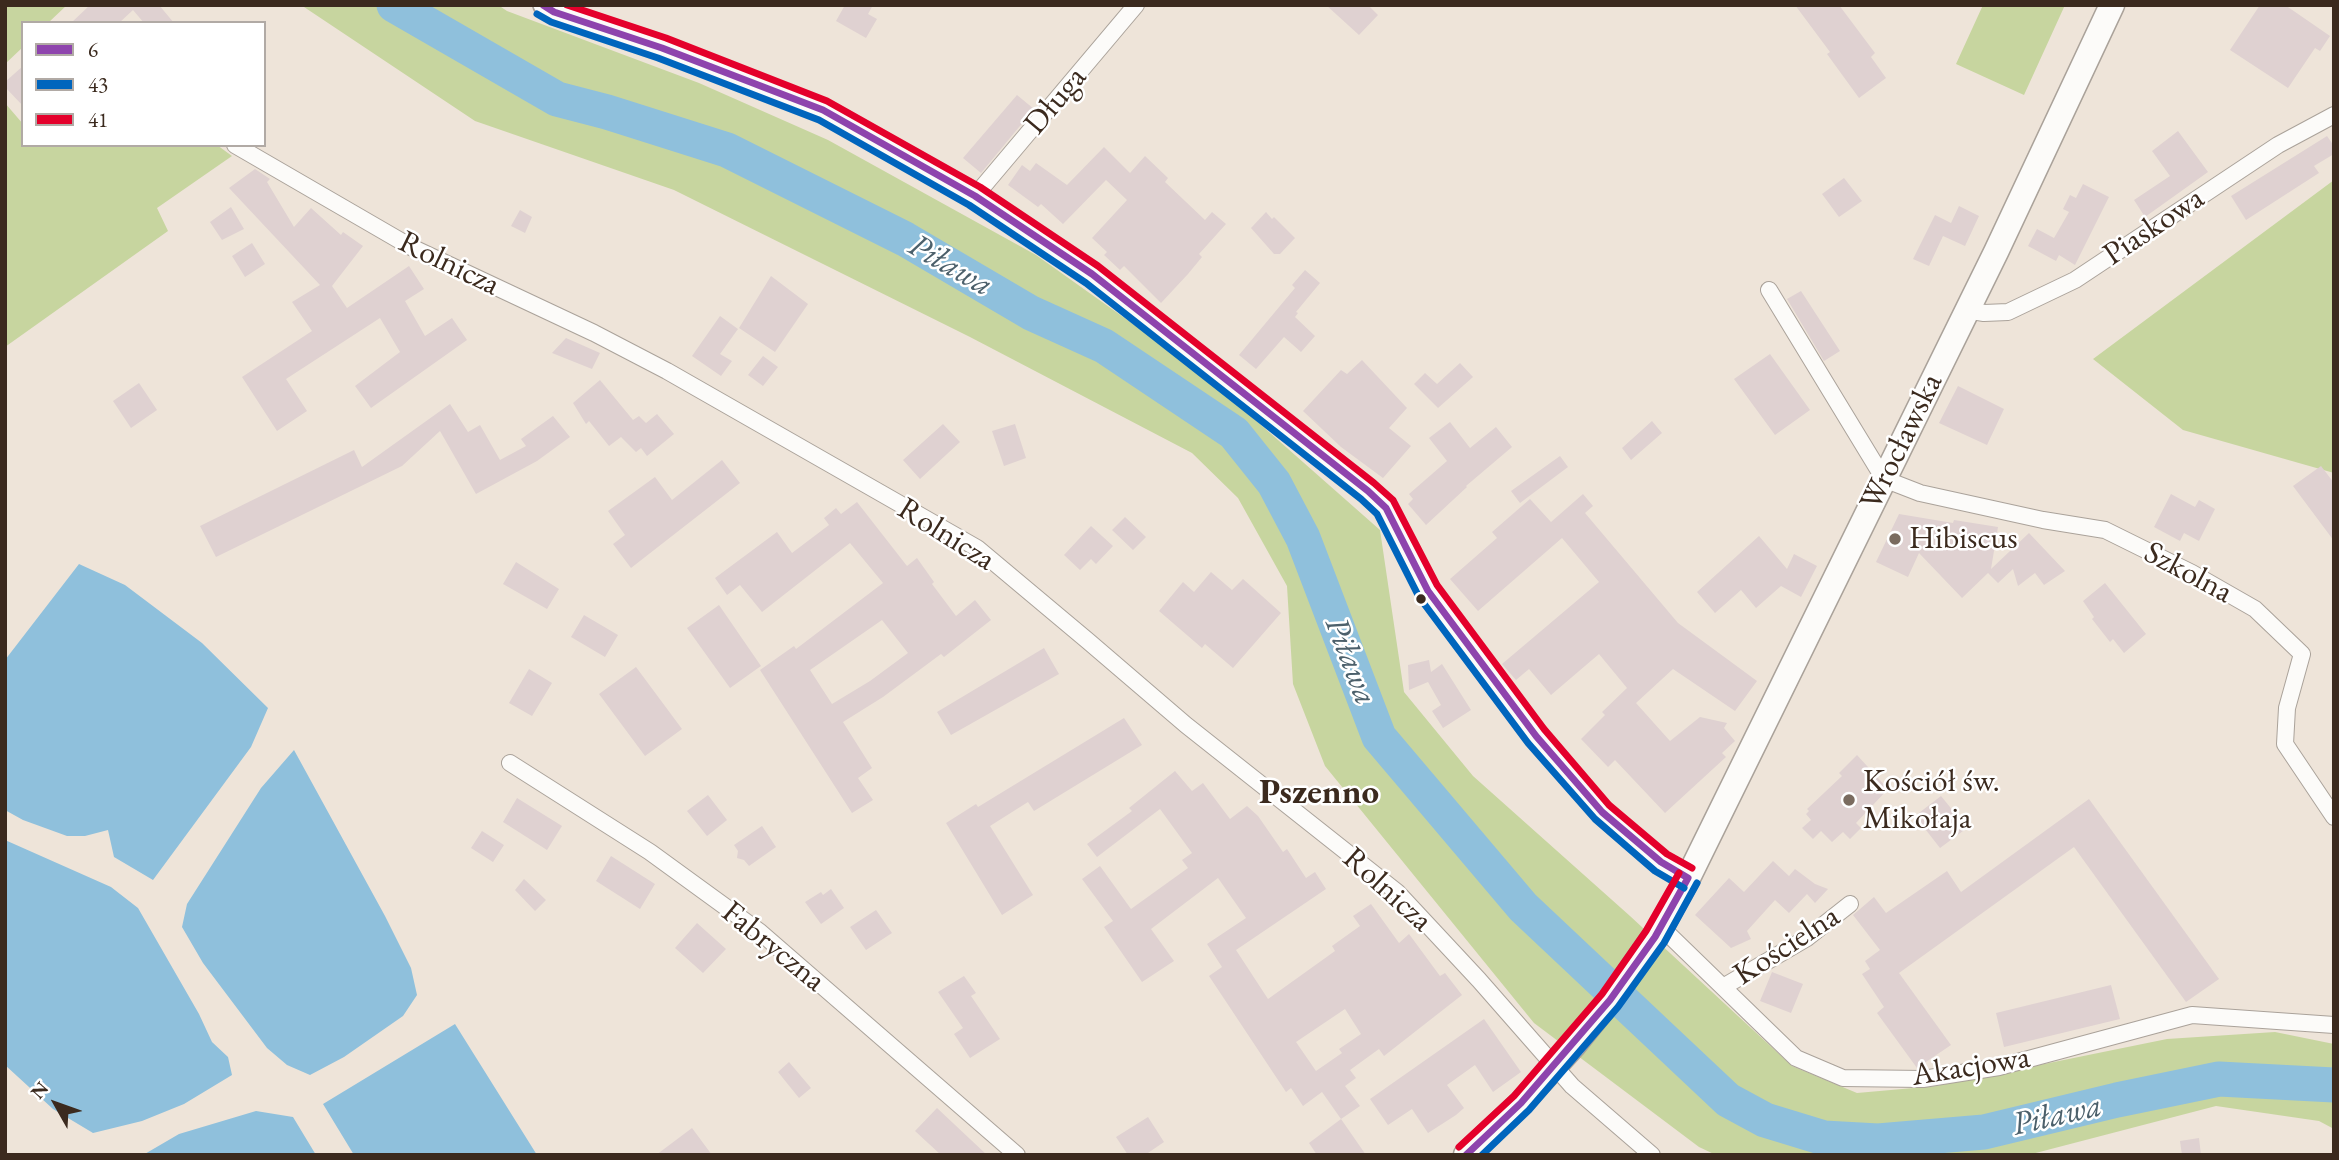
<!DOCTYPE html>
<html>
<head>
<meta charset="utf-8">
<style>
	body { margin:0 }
	#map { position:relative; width:2339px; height:1160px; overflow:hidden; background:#eee4d9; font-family:"EB Garamond",serif }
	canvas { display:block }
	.frame { position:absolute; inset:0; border:7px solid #3b2a1e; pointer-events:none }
	.legend { position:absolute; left:21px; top:21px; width:245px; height:126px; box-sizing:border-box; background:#fff; border:2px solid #b1aaa5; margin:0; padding:9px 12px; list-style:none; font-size:21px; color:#3b2a1e }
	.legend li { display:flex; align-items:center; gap:14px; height:35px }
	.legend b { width:35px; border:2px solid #b1aaa5 }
	.north { position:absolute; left:21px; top:1069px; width:70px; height:70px; -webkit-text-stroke:5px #fff; paint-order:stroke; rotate:310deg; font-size:19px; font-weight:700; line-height:28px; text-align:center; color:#3b2a1e }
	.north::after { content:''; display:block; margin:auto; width:24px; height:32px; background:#3b2a1e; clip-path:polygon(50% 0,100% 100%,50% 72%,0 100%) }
</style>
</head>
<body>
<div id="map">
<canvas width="2339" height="1160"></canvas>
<div class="frame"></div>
<ul class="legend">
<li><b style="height:9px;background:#8e44ad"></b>6</li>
<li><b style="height:9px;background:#0065bd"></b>43</li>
<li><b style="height:9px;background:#e4002b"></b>41</li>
</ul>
<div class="north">N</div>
</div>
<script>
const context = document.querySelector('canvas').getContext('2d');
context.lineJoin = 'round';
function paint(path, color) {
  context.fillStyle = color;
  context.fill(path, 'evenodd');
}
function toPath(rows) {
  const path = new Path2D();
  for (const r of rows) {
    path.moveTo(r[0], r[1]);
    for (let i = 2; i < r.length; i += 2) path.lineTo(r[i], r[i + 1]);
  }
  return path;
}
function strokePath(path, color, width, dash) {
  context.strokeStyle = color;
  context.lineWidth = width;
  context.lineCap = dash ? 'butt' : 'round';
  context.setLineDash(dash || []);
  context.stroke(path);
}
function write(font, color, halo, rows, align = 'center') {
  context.font = font + ' "EB Garamond",serif';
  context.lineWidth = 5;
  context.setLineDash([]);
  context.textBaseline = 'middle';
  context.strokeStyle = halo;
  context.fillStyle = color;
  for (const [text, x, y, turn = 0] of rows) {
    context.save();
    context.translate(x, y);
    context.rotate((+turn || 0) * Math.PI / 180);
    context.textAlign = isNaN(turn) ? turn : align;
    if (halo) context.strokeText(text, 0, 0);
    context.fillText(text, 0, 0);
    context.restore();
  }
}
const green = toPath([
	[5,5,67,5,48,23,23,23,23,47,5,64],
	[301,5,498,5,507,11,699,83,828,140,1036,255,1202,373,1380,530,1404,692,1473,776,1630,916,1792,1066,1857,1093,1936,1086,2167,1039,2275,1032,2334,1044,2334,1129,2319,1121,2216,1106,2028,1155,1716,1155,1699,1147,1534,1023,1325,766,1293,684,1287,586,1238,498,1192,453,970,337,674,190,475,121],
	[1983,5,2065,5,2024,95,1956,64],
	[5,103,23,124,23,145,217,145,232,156,157,208,168,231,5,347],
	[2334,180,2334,473,2183,430,2093,359]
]);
const water = toPath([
	[79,564,125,585,202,643,268,708,251,747,153,880,114,857,108,830,85,836,67,836,23,820,5,810,5,660],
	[294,750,385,916,411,968,417,995,403,1016,344,1057,310,1075,287,1065,267,1048,203,963,182,927,187,904,261,788],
	[5,840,111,887,138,908,199,1014,212,1042,228,1057,232,1075,184,1104,142,1121,93,1133,53,1109,5,1065],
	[455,1024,537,1155,354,1155,323,1104],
	[256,1111,293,1117,316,1155,143,1155,179,1134]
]);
const river = toPath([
	[394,5,557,99,607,112,727,150,905,239,1031,313,1104,346,1234,433,1274,483,1303,538,1379,737,1523,907,1728,1100,1765,1120,1824,1138,1878,1141,1984,1132,2117,1100,2219,1079,2334,1085]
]);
const building = toPath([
	[90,5,159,5,174,23,144,23,133,10,119,23,71,23],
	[845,5,873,5,868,14,877,19,866,38,836,21],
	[1326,5,1368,5,1378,15,1359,35],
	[1795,5,1839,5,1875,53,1871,57,1886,78,1859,98,1827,54,1830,52],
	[2260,5,2285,5,2330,36,2320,51,2315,48,2288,88,2230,50],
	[23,66,23,106,5,87,5,82],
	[1017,95,1034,109,981,173,963,158],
	[2178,131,2208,172,2145,217,2134,200,2170,176,2152,151],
	[2327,136,2334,146,2334,154,2314,166,2319,173,2246,220,2231,196],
	[1104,147,1130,173,1145,156,1168,178,1165,182,1205,220,1212,212,1226,224,1199,254,1202,257,1188,274,1161,303,1124,266,1120,270,1104,255,1107,252,1092,238,1127,200,1106,180,1063,224,1041,204,1038,207,1008,185,1022,165,1030,171,1036,163,1067,185],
	[255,169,270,179,267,182,294,227,311,208,341,235,343,232,363,246,332,286,347,308,409,266,424,289,405,301,425,336,452,318,467,340,371,408,355,386,400,352,380,318,286,379,307,411,277,431,242,377,312,331,292,302,320,285,229,188],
	[1844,178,1862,201,1839,217,1822,194],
	[2083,184,2109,197,2075,265,2059,255,2056,261,2028,246,2037,229,2054,238,2069,212,2063,209,2070,195,2076,198],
	[1959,206,1979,216,1965,246,1943,236,1929,266,1913,259,1935,215,1951,223],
	[231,207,244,229,222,240,210,222],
	[520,210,532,217,525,233,511,226],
	[1266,212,1272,219,1274,217,1295,238,1280,254,1274,254,1251,228],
	[252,243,265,264,245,277,232,256],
	[1305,270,1320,283,1296,312,1298,313,1295,317,1315,336,1301,352,1284,337,1256,369,1239,355,1295,288,1292,285],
	[771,276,808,304,775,352,739,328],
	[1801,291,1840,351,1824,361,1787,299],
	[720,316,738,329,720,354,732,361,721,376,692,356],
	[566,338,600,353,592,369,552,353],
	[1770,354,1810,410,1775,435,1734,379],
	[763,356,778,367,763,386,748,375],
	[1362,360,1407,408,1389,428,1411,446,1383,478,1341,447,1303,411,1341,370,1347,374],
	[1460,363,1473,377,1438,408,1414,384,1425,373,1437,384],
	[600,380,633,420,639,416,646,423,657,414,674,434,647,456,641,448,636,452,621,437,609,446,589,421,586,424,573,403],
	[139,383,157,410,131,428,113,401],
	[1958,386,2004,409,1987,445,1939,423],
	[450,404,468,432,480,425,500,460,526,446,521,439,553,416,570,437,537,461,476,494,440,431,402,466,216,557,200,526,354,450,362,467],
	[1652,421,1662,433,1631,460,1622,448],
	[1450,422,1470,448,1496,427,1512,447,1466,486,1467,487,1426,525,1408,504,1413,499,1409,494,1447,461,1429,438],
	[943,424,960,442,920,479,903,460],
	[1015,424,1026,458,1004,466,992,431],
	[1560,456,1568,467,1520,503,1511,491],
	[722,460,740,483,631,568,613,544,625,535,608,511,655,477,672,500],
	[2321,466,2334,483,2334,541,2293,486],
	[1583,494,1593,506,1585,513,1678,623,1757,681,1735,711,1673,669,1636,703,1670,741,1700,717,1727,723,1724,728,1735,741,1722,753,1726,757,1665,813,1615,760,1608,767,1581,739,1605,715,1602,712,1627,688,1599,654,1551,695,1529,669,1516,680,1502,664,1599,582,1562,538,1478,611,1450,579,1497,538,1492,532,1530,499,1551,522],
	[2171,494,2195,507,2199,500,2215,509,2199,541,2184,533,2180,541,2154,527],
	[857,502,907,566,917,558,934,582,932,584,956,616,975,600,991,620,944,657,941,654,883,697,843,722,872,768,858,778,873,800,852,813,760,670,794,646,796,649,883,583,850,543,762,612,740,585,727,595,715,578,777,532,792,553,829,525,824,518,836,508,841,514],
	[882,620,908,653,870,681,832,704,810,670],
	[1899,514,1953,523,1954,520,1998,527,1991,569,2029,533,2065,571,2044,585,2035,573,2018,586,2013,569,1998,583,1988,573,1962,598,1919,553,1908,577,1876,562],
	[1125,517,1146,537,1133,550,1112,530],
	[1091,526,1113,546,1096,564,1091,559,1080,570,1064,555],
	[1759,536,1787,569,1794,554,1817,566,1801,597,1781,586,1756,608,1741,590,1715,613,1697,592],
	[516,562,559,589,547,609,503,584],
	[1211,572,1232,590,1243,579,1281,613,1233,668,1205,644,1202,648,1159,611,1183,582,1194,592],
	[2105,583,2146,634,2124,653,2113,639,2110,642,2092,619,2094,617,2083,601],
	[719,605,761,666,730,688,687,628],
	[584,615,618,635,605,657,571,637],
	[1044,648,1059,674,951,735,937,712],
	[1429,660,1431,672,1442,664,1471,710,1443,728,1432,711,1441,705,1428,682,1409,690,1408,665],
	[636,667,682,729,645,756,599,694],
	[529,669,552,683,532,716,509,703],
	[1124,718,1142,745,1034,811,1028,802,990,826,1033,895,1002,915,946,823,976,804,978,807],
	[1857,755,1888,789,1856,823,1861,828,1850,839,1843,832,1832,842,1821,831,1813,839,1802,828,1811,820,1806,814,1809,811,1807,809,1842,776,1839,773],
	[1175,771,1192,791,1203,783,1230,819,1247,806,1258,816,1283,852,1287,849,1306,878,1315,872,1326,889,1236,950,1268,999,1335,951,1332,946,1360,926,1353,916,1371,904,1399,943,1409,934,1440,976,1445,973,1462,995,1384,1056,1379,1049,1350,1070,1356,1078,1345,1086,1360,1106,1341,1119,1322,1092,1303,1106,1291,1088,1286,1092,1209,976,1222,967,1207,944,1246,918,1218,878,1151,929,1174,961,1142,982,1104,927,1113,921,1082,879,1100,866,1131,909,1188,868,1182,860,1192,853,1160,809,1097,857,1087,844,1132,811,1129,808],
	[1345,1009,1361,1034,1339,1049,1342,1053,1316,1071,1296,1042],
	[708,795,727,820,707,836,687,811],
	[1941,796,1967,828,1940,848,1915,816],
	[517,798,562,826,547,850,503,822],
	[2089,799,2219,979,2186,1002,2074,847,1899,973,1951,1045,1917,1068,1877,1013,1884,1007,1862,974,1870,969,1865,961,1880,950,1853,915,1874,897,1886,913,1947,871,1961,892],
	[762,826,776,847,749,866,744,860,737,858,738,851,734,845],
	[482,831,504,845,493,862,471,848],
	[611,856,655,884,640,909,596,881],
	[1773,861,1789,876,1795,869,1815,884,1828,889,1815,903,1807,894,1789,913,1775,900,1747,931,1751,939,1731,948,1695,915,1729,878,1744,892],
	[524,879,546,900,535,911,515,890],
	[831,889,844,908,821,924,805,902,821,892,823,895],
	[876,910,892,933,866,950,850,927],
	[697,923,726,949,703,973,675,948],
	[1772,972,1803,984,1791,1013,1760,1001],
	[964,976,976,993,971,996,1000,1039,970,1058,954,1034,963,1028,938,992],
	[2111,985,2120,1019,2004,1047,1996,1013],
	[1484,1019,1521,1072,1493,1092,1475,1065,1447,1085,1464,1108,1456,1115,1428,1133,1412,1109,1388,1125,1370,1099],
	[789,1062,811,1088,799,1098,778,1072],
	[937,1108,987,1155,941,1155,915,1131],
	[1148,1117,1164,1142,1145,1155,1128,1155,1116,1137],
	[1341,1119,1366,1155,1317,1155,1309,1143],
	[692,1128,712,1155,656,1155],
	[2199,1138,2201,1155,2182,1155,2180,1141]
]);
const minor = toPath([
	[235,145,411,247,594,333,667,371,977,548,1088,641,1186,725,1397,892,1479,980,1572,1086,1652,1155],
	[975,196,1136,5],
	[1769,290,1884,479,1920,493,2043,520,2105,530,2192,573,2255,609,2302,654,2287,708,2285,744,2334,817],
	[1966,310,1984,313,2008,312,2075,280,2278,145,2334,115],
	[510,763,650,852,760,932,1017,1155],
	[1661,927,1796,1058,1843,1078,1923,1079,1999,1067,2192,1015,2334,1025],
	[1723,987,1807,938,1850,904]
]);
const tertiary = toPath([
	[543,5,554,12,662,48,823,110,975,196,1092,274,1368,491,1386,508,1428,591,1536,736,1602,812,1661,862,1675,872,1688,878]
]);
const primary = toPath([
	[1466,1155,1521,1103,1573,1046,1610,1000,1661,927,1688,878,1996,252,2112,5]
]);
const bus1 = toPath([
	[543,5,554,12,662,48,823,110,975,196,1092,274,1368,491,1386,508,1428,591,1536,736,1602,812,1661,862,1688,878],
	[1466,1155,1521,1103,1610,1000,1655,937,1688,878]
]);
const bus2 = toPath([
	[537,14,551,22,658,58,819,120,969,205,1086,283,1361,499,1377,514,1419,597,1528,743,1595,819,1655,871,1684,888],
	[1482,1155,1529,1110,1618,1007,1664,943,1697,883]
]);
const bus3 = toPath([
	[567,5,666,38,827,101,980,187,1098,266,1374,483,1393,500,1437,585,1544,729,1609,805,1667,854,1692,868],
	[1459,1147,1514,1096,1602,994,1646,931,1679,873]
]);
const markers = [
	[1895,539,7,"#7a6b5f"],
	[1421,599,6,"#3b2a1e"],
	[1849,800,7,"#7a6b5f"]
];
const streetNames = [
	["Długa",1056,101,-50],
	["Piaskowa",2154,227,-34],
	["Rolnicza",449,264,26],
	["Wrocławska",1902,442,-64],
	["Rolnicza",946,535,32],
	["Szkolna",2188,573,28],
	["Rolnicza",1387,890,42],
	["Kościelna",1787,946,-33],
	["Fabryczna",773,947,39],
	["Akacjowa",1971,1067,-9]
];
const poiNames = [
	["Hibiscus",1909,539],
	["Kościół św.",1863,782],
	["Mikołaja",1863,819]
];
const waterNames = [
	["Piława",950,266,30],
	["Piława",1350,661,69],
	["Piława",2057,1116,-13]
];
const quarterNames = [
	["Pszenno",1319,793]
];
paint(green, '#c7d59f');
paint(water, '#8fc0dc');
strokePath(river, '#8fc0dc', 35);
paint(building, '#dfd1d1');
strokePath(minor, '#aaa29a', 18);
strokePath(tertiary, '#aaa29a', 22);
strokePath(primary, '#aaa29a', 27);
strokePath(minor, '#fcfbf9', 16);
strokePath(tertiary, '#fcfbf9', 19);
strokePath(primary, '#fcfbf9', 24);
strokePath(bus1, '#8e44ad', 7);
strokePath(bus2, '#0065bd', 7);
strokePath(bus3, '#e4002b', 7);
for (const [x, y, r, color] of markers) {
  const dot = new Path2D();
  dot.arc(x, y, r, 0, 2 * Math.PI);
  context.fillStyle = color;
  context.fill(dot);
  strokePath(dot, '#fff', 2.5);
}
write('32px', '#3b2a1e', '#fff', streetNames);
write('32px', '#3b2a1e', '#fff', poiNames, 'left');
write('italic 33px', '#4c606b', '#fff', waterNames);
write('bold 35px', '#3b2a1e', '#fff', quarterNames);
</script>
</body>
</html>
